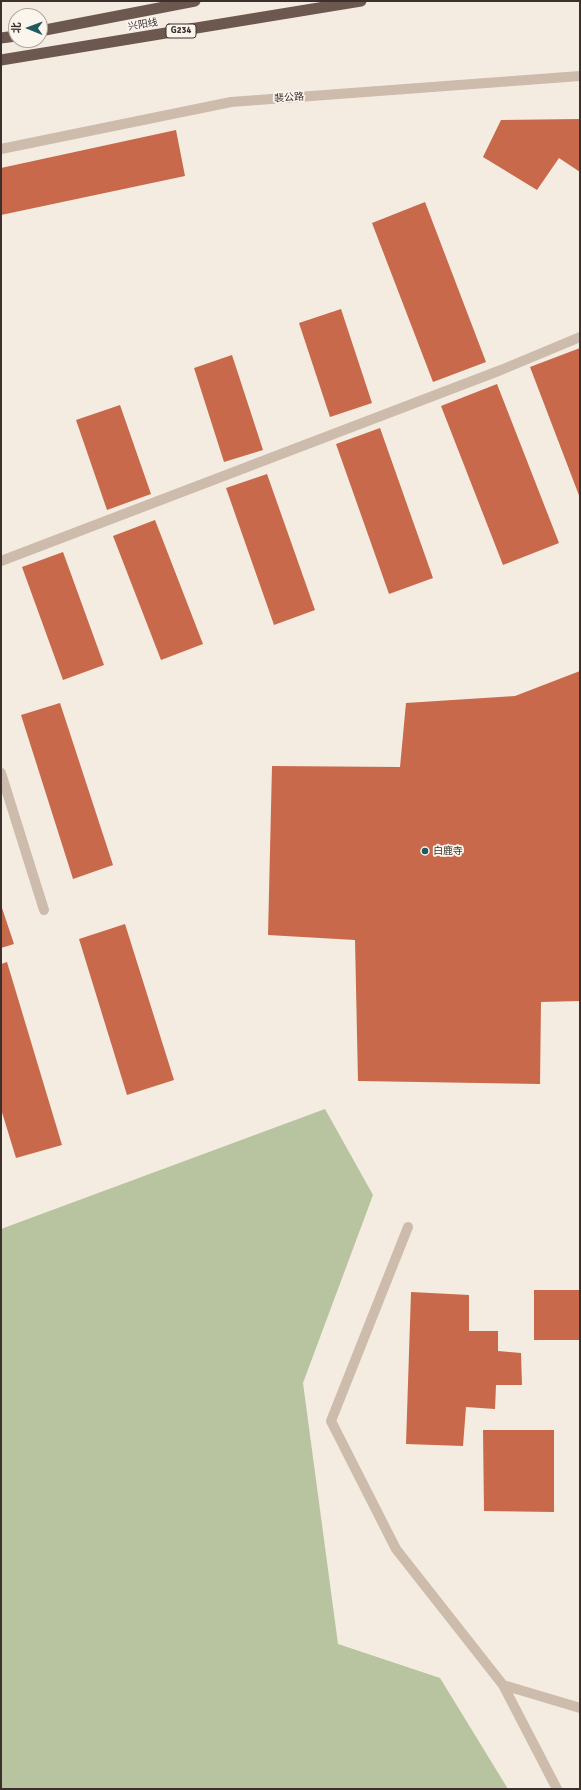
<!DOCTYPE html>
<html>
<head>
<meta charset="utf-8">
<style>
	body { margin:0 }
	#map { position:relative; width:581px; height:1790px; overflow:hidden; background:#f4ebe1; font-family:Signika,"Noto Sans SC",sans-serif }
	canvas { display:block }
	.frame { position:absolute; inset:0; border:2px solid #3b302b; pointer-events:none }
	.north { position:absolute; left:8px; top:8px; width:40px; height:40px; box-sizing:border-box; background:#fbf5ee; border:1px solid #aea6a0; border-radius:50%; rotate:271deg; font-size:11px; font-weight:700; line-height:16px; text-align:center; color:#3b302b }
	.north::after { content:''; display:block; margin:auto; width:14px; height:18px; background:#1f5a5e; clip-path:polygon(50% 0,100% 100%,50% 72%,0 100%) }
</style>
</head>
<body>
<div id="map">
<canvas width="581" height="1790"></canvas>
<div class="frame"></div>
<div class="north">北</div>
</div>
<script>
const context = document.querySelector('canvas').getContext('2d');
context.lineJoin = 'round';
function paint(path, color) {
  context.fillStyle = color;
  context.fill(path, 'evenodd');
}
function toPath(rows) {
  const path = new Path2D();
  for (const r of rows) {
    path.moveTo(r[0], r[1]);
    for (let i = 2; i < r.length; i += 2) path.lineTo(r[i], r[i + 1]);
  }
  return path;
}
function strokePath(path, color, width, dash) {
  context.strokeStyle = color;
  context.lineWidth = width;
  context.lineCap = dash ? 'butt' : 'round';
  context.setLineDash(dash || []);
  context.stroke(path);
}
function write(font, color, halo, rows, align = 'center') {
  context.font = font + ' Signika,"Noto Sans SC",sans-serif';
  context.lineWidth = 3.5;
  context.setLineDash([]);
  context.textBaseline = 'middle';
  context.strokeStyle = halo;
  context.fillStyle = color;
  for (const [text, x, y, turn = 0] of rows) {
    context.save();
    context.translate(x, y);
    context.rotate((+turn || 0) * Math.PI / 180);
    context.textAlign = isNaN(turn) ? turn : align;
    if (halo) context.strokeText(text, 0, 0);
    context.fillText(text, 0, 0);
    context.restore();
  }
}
const green = toPath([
	[325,1109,373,1195,303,1383,338,1644,440,1678,508,1789,1,1789,1,1229]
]);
const building = toPath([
	[580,119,580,172,559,158,537,190,483,157,501,120],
	[176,130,185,176,1,215,1,168],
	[425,202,486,362,433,382,372,223],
	[341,309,372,403,330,417,299,323],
	[580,348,580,498,530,367],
	[232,355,263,450,224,462,194,368],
	[497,384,559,543,503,565,441,406],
	[120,405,151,494,107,510,76,420],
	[380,428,433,578,389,594,336,444],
	[267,474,315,610,274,625,226,488],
	[155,520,203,644,161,660,113,536],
	[63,552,104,665,63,680,22,567],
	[580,671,580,1001,541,1002,540,1084,358,1081,355,940,268,935,272,766,400,767,406,703,515,696],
	[60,703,113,865,73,879,21,715],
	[1,905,14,944,1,948],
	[125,924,174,1080,127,1095,79,939],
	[7,962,62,1145,16,1158,1,1109,1,964],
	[534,1290,580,1290,580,1340,534,1340],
	[411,1292,469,1295,469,1331,498,1331,498,1351,521,1353,522,1385,496,1385,495,1409,466,1407,463,1446,406,1444],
	[483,1430,554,1430,554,1512,484,1511]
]);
const service = toPath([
	[408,1227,331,1421,396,1549,503,1685,580,1708],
	[503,1685,557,1789]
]);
const minor = toPath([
	[1,561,501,370,580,337],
	[1,773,44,910]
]);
const tertiary = toPath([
	[1,149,231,102,580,76]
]);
const trunk = toPath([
	[40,31,195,1],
	[1,38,16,36],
	[1,60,361,1]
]);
const markers = [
	[425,851,4,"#1f5a5e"]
];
const shields = [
	[181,31,30]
];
const shieldNames = [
	["G234",181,31]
];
const streetNames = [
	["兴阳线",143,25,-9],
	["裴公路",289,98,-4]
];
const poiNames = [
	["白鹿寺",433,851]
];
paint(green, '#b8c4a0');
paint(building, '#c8694b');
strokePath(service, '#cdbbac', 10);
strokePath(minor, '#cdbbac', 10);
strokePath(tertiary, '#cdbbac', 10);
strokePath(trunk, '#6c584f', 11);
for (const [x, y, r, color] of markers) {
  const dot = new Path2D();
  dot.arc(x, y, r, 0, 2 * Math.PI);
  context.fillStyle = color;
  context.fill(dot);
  strokePath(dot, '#fbf5ee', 1.5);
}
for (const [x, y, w] of shields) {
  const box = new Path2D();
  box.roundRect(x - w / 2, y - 7, w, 14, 3);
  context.fillStyle = '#fbf5ee';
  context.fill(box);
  strokePath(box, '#3b302b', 1);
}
write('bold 9px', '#3b302b', null, shieldNames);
write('10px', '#3b302b', '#fbf5ee', streetNames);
write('10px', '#3b302b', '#fbf5ee', poiNames, 'left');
</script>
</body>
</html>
